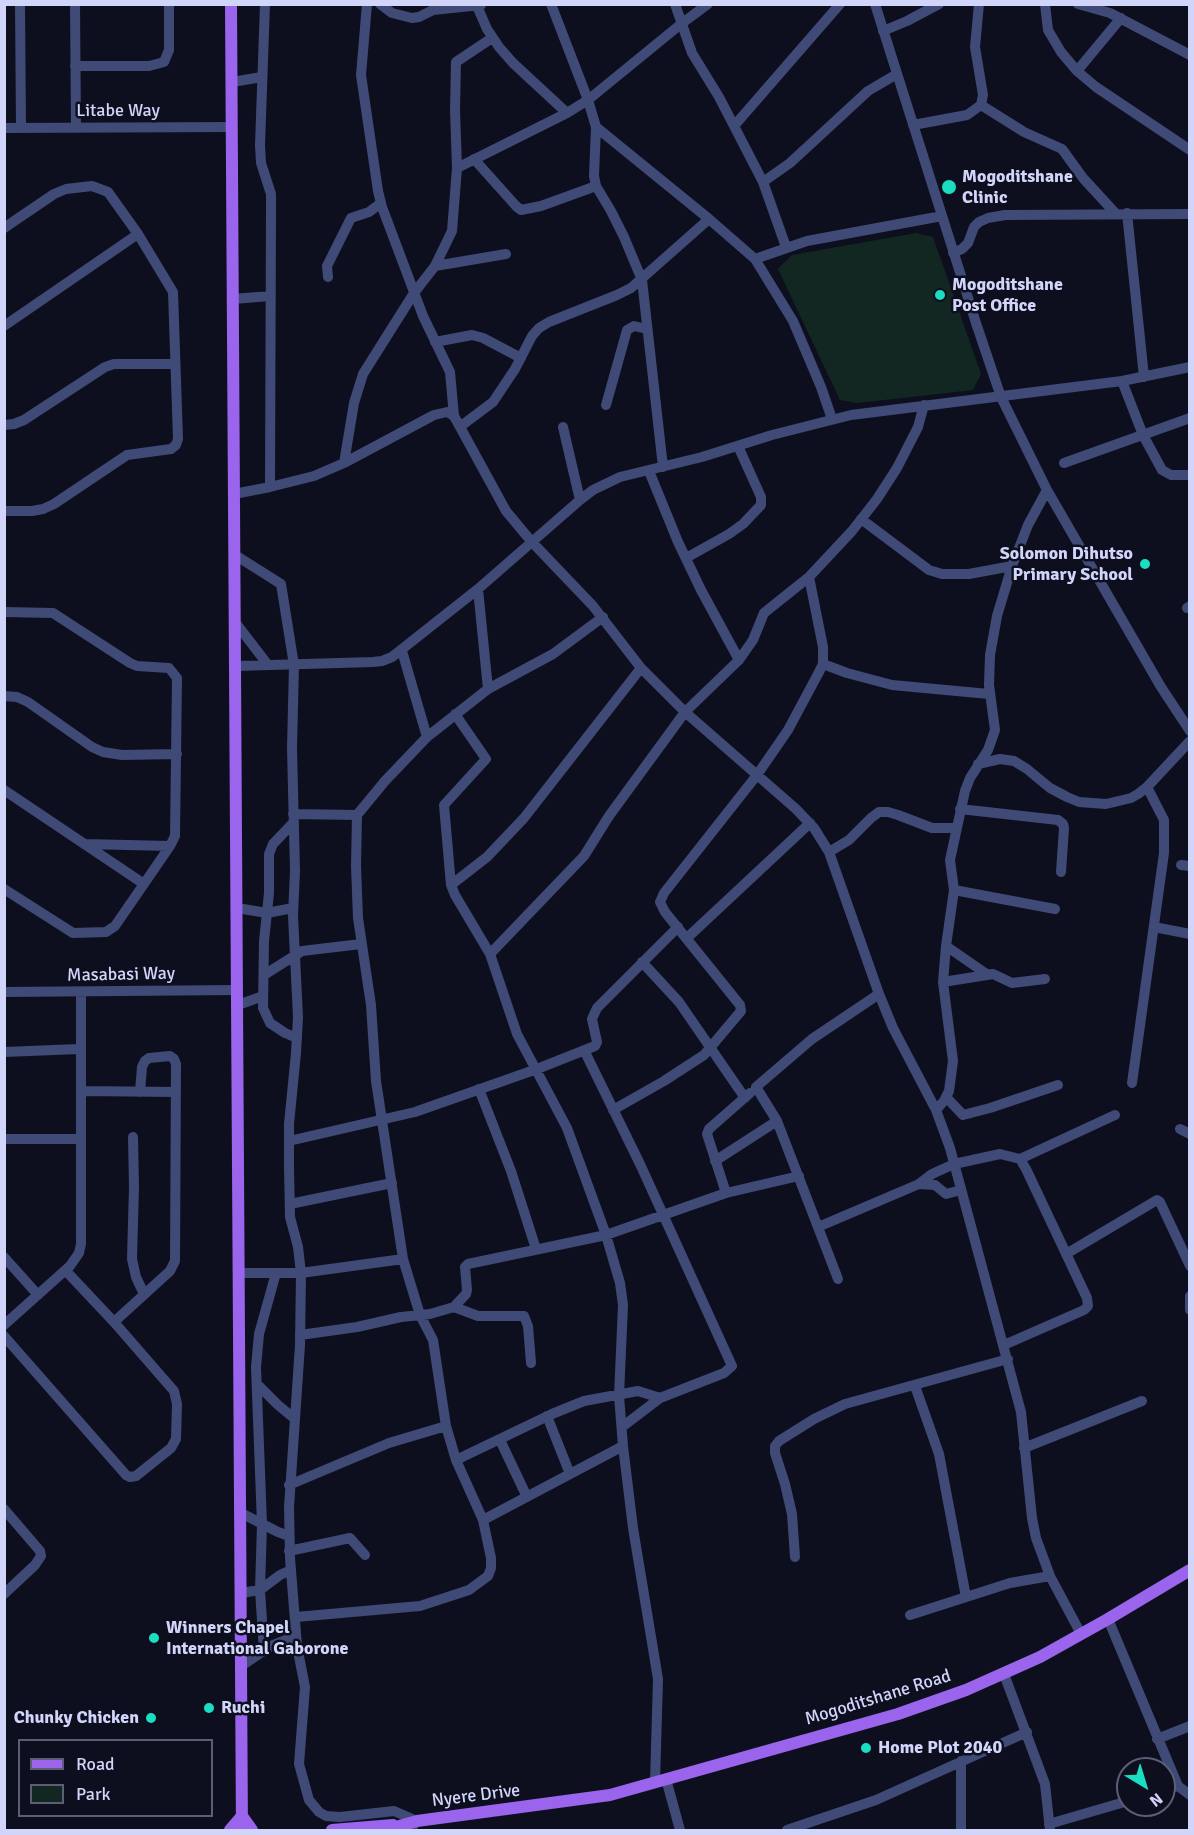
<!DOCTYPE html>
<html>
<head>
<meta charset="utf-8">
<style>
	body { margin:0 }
	#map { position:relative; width:1194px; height:1835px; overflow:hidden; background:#0e0f1e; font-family:Signika,sans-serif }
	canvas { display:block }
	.frame { position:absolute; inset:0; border:6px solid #d1d5fa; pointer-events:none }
	.legend { position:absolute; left:18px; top:1739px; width:195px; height:78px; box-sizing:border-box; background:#0e0f1e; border:2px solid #5c5e76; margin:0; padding:8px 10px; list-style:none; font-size:18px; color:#d1d5fa }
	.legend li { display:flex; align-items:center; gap:12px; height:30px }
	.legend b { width:30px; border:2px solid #5c5e76 }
	.north { position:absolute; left:1116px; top:1757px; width:60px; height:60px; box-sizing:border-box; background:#0e0f1e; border:2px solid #5c5e76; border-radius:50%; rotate:142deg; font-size:16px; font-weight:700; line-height:24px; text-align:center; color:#d1d5fa }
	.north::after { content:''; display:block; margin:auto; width:21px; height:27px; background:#1addc2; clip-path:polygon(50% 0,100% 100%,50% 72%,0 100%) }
</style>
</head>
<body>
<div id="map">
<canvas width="1194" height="1835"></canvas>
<div class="frame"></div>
<ul class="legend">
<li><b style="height:8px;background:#9a64ed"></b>Road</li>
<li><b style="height:16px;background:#122721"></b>Park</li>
</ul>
<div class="north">N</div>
</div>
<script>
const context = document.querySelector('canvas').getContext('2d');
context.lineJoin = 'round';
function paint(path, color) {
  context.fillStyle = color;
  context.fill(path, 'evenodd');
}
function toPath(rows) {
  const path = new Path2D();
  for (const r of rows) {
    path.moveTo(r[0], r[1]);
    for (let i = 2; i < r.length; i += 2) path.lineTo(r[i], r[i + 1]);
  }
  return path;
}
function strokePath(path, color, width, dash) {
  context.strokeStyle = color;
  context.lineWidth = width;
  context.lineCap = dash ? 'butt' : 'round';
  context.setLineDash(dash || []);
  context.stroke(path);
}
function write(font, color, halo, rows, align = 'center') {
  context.font = font + ' Signika,sans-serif';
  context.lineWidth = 5;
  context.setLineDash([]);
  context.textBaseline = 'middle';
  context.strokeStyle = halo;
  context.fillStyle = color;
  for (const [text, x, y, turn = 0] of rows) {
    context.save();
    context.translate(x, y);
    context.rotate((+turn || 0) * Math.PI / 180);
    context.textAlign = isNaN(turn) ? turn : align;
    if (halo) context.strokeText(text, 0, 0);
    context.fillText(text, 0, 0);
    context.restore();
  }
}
const green = toPath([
	[916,233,933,237,981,374,973,390,857,403,840,400,778,269,792,255]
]);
const minor = toPath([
	[20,4,21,128],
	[75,4,76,127],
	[265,4,260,145,261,163,271,194,271,212,270,487],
	[367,4,361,75,378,191,382,207,423,316,450,372,454,416],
	[380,4,392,13,412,18,419,17,433,10,481,5],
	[551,4,588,100,596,127,594,176,596,186],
	[675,4,692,53,719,97,763,182,786,247],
	[875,4,976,323,1001,397,1047,490,1161,687,1190,731],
	[1045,4,1048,30,1061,52,1077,71,1096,87,1190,150],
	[1078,4,1110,13,1190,55],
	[477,6,487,29,499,47,513,63,567,113],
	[883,31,907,21,939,4],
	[75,66,149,66,164,62,169,50,169,4],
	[1077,71,1121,18],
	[232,82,262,77],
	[981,105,1024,132,1062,149,1083,178,1116,214],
	[913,125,967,115,981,105,983,95,975,47,979,4],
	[734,126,840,4],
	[596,127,709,219,755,259,793,321,821,387,832,419],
	[4,128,232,127],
	[474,159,516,206,521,210,541,206,596,186,611,211,624,237,642,280,663,467],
	[457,168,567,113,588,100,681,24,708,4],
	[763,182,790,163,868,91,897,74],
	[1127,213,1144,377],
	[4,228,54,194,66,189,92,186,108,192,138,234,173,292,178,439,176,445,171,449,127,455,54,504,43,509,32,511,4,511],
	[953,253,962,249,968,243,974,227,979,222,988,218,1005,215,1190,214],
	[755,259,807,241,942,216],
	[435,266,506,254],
	[328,277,327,266,351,218,369,212,381,203],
	[233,299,270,296],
	[4,326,138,234],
	[435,342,472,335,483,338,521,358],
	[1122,381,1143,435,1162,470,1171,475,1190,475],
	[606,405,627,330,634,326,647,329],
	[4,425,14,424,24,420,105,367,114,364,175,364],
	[461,426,493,402,515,369,532,336,539,328,549,322,617,295,631,288,709,219],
	[563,427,580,500],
	[344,463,354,403,363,374,414,293,435,266,452,231,457,168,455,110,456,62,492,38],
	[1064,463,1190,418],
	[649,471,678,542,701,590,739,660],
	[234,494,270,487,314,476,344,463,434,415,447,412,454,416,506,511,531,541,593,606,641,668,685,712,796,809,814,828,829,852,879,994,893,1028,936,1110,950,1148,1021,1412,1032,1518,1036,1538,1050,1576,1081,1634],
	[861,519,929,570,942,574,969,574,1012,566],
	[235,555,281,584,294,665,292,748,295,871,293,916,298,1017,296,1053,289,1124,289,1168,290,1217,298,1247,301,1273,300,1345,289,1507,290,1558,297,1646,305,1687,299,1764,309,1800,319,1812,326,1816,340,1817,394,1811,417,1821,410,1830],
	[686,558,729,534,743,524,761,505,761,497,738,446],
	[1187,608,1190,606],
	[4,612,53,613,130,663,137,666,169,668,177,678,175,836,170,846,115,926,106,932,73,933,4,889],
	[235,622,268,665],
	[402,651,427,737],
	[823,664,847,673,892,685,989,694],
	[236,666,373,662,382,661,392,657,478,589,580,500,593,490,620,477,702,457,772,435,851,415,1122,381,1190,367],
	[488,689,553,654,603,617],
	[4,696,17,697,28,702,92,747,103,752,122,755,177,754],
	[455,714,486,759,444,805,451,885,455,895,490,954,517,1034,567,1128,606,1235,620,1283,623,1305,619,1396,623,1446,633,1528,658,1679,655,1782],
	[978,764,1000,759,1014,761,1027,769,1050,788,1067,797,1079,802,1106,804,1131,798,1138,794,1147,787,1190,741],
	[4,790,144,884],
	[960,809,1058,820,1063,824,1064,828,1061,872],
	[293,814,357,815],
	[294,822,273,844,269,854,269,893,264,941,263,1008,270,1023,285,1033,297,1038],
	[84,844,170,846],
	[829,852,849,840,871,818,879,812,888,812,898,815,932,828,957,828],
	[1181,865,1190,866],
	[451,885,487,857,524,818,641,668],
	[954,890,1055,909],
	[237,908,267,913,293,908],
	[1154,927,1190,934],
	[687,938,810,823],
	[946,946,988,975],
	[490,954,584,856,609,816,685,712,739,660,753,640,764,613,809,577,852,531,877,499,897,468,918,427,924,405],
	[642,962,679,1002,745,1098],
	[264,975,302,951,361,944],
	[943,982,993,974,1012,983,1045,979],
	[4,992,238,990],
	[238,1005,263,996],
	[4,1052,79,1049],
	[1132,1083,1164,853,1164,820,1147,787],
	[479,1089,511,1171,536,1249],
	[81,1091,175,1092],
	[946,1097,963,1115,990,1108,1058,1085],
	[613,1110,664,1081,704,1055,741,1011,740,1005,665,912,660,902,664,893,757,775,788,730,818,674,823,664,823,647,809,577],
	[936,1110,944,1101,949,1091,953,1061,943,982,946,946,954,890,950,860,965,791,970,778,988,750,995,730,989,685,990,655,997,616,1012,566,1028,525,1047,490],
	[1180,1129,1190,1134],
	[133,1137,134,1187,132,1259,136,1277,144,1294],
	[4,1139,81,1139],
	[289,1141,415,1112,537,1069,595,1046,597,1042,592,1019,597,1008,678,927],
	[1020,1159,1115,1115],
	[715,1161,777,1121],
	[919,1184,932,1174,954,1164,1000,1154,1020,1159,1026,1169,1087,1298,1088,1306,1084,1310,1004,1345],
	[726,1193,707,1134,709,1129,750,1093],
	[290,1204,392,1183],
	[818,1227,919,1184,935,1185,946,1194,961,1190],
	[1066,1254,1157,1200,1160,1202,1190,1266],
	[4,1257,38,1295],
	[239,1273,301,1273,403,1259],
	[838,1279,777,1121,756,1087,812,1039,879,994],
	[1190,1296,1190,1310],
	[454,1307,478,1316,524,1316,528,1326,531,1363],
	[114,1322,170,1271,175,1261,176,1064,174,1059,170,1056,149,1058,145,1061,142,1067,140,1092],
	[4,1325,70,1266,79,1253,81,1244,81,992],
	[300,1335,357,1327,401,1317,430,1314,454,1307,466,1294,467,1290,465,1267,468,1264,606,1235,726,1193,799,1176],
	[4,1336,126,1475,130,1477,136,1476,171,1448,176,1439,177,1404,174,1391,114,1322,66,1271],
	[257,1384,278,1405,295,1419],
	[915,1386,939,1454,966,1597],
	[547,1416,570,1474],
	[622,1427,660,1398],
	[500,1440,527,1497],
	[1024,1448,1142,1401],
	[456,1460,552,1414,584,1401,638,1391,660,1398,724,1373,732,1366,640,1164,584,1050],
	[289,1485,389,1443,446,1426],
	[4,1509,40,1551,41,1556,35,1565,4,1594],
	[241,1513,278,1532,289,1536],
	[483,1520,623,1446],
	[289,1551,350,1538,365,1555],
	[795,1557,792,1514,785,1484,775,1453,775,1446,779,1441,814,1419,845,1404,1008,1359],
	[241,1593,260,1590,280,1575,291,1570],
	[910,1615,1010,1583,1050,1576],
	[296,1617,420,1606,469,1590,488,1576,491,1568,491,1558,483,1520,456,1460,446,1426,433,1340,420,1315,403,1259,376,1081,371,1005,358,918,356,866,357,815,385,781,427,737,488,689,478,589],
	[1108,1619,1178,1786,1190,1795],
	[264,1651,260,1590,262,1524,256,1367,259,1334,276,1273],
	[241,1666,271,1646,296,1636],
	[1004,1674,1045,1784,1050,1830],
	[1157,1739,1190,1726],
	[666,1779,680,1830],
	[1164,1790,1178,1786],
	[1049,1824,1128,1801],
	[787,1830,876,1800,1027,1732],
	[961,1830,961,1761]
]);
const major = toPath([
	[231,4,242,1830],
	[230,1830,242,1816,252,1830],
	[332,1830,393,1825],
	[385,1830,417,1821,610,1795,898,1714,966,1690,1040,1657,1108,1619,1190,1570]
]);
const markers = [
	[949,187,8,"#1addc2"],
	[940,295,6,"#1addc2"],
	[1145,564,6,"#1addc2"],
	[154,1638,6,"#1addc2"],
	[209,1708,6,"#1addc2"],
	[151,1718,6,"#1addc2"],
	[866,1748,6,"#1addc2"]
];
const streetNames = [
	["Litabe Way",118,111],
	["Masabasi Way",121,975,-1],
	["Mogoditshane Road",878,1698,-17],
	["Nyere Drive",476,1796,-7]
];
const poiNames = [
	["Mogoditshane",962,177],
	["Clinic",962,198],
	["Mogoditshane",952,285],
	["Post Office",952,306],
	["Solomon Dihutso",1133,554,"right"],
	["Primary School",1133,575,"right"],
	["Winners Chapel",166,1628],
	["International Gaborone",166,1649],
	["Ruchi",221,1708],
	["Chunky Chicken",139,1718,"right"],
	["Home Plot 2040",878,1748]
];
paint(green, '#122721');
strokePath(minor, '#3f4a77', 10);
strokePath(major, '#9a64ed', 12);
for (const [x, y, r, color] of markers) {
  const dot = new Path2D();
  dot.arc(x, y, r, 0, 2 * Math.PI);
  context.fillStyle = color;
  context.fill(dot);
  strokePath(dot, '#0e0f1e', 2);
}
write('18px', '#d1d5fa', '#0e0f1e', streetNames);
write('bold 18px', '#d1d5fa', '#0e0f1e', poiNames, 'left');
</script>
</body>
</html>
